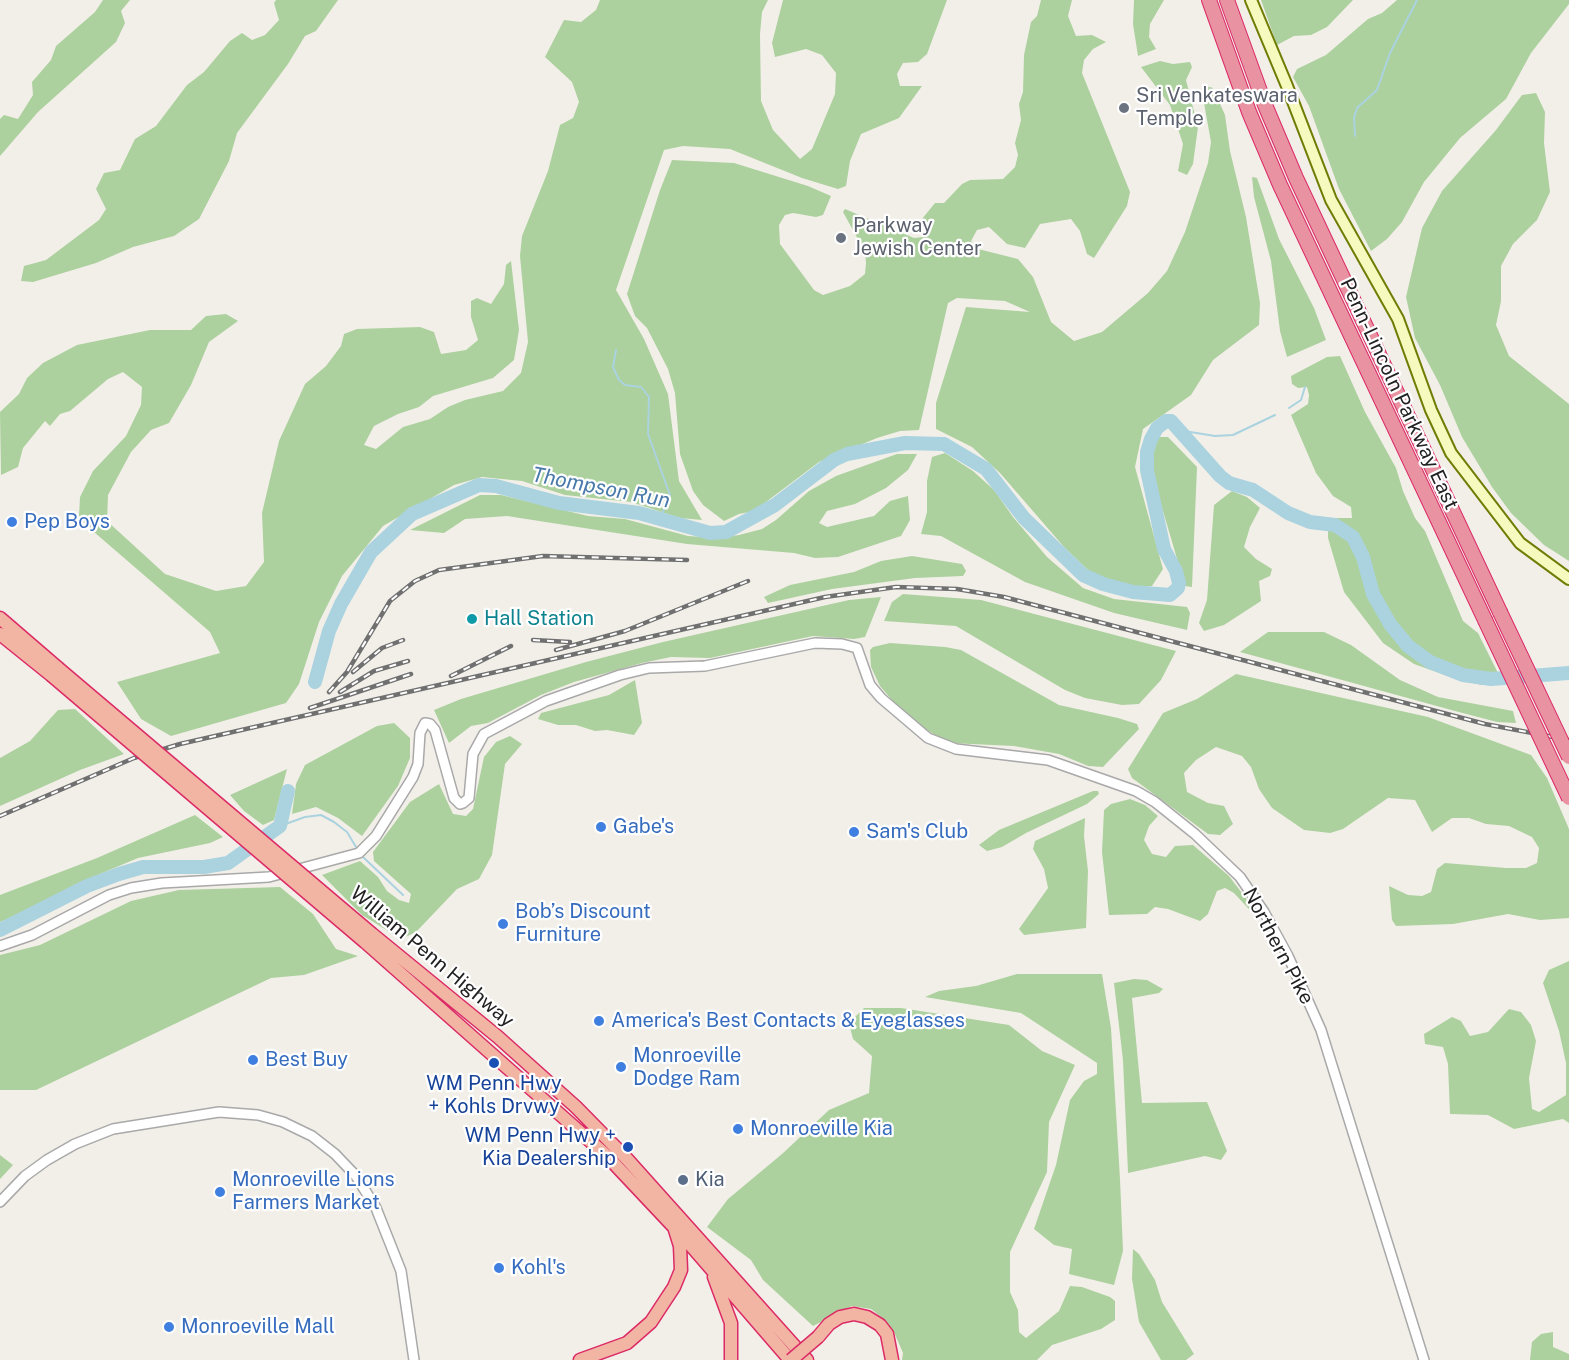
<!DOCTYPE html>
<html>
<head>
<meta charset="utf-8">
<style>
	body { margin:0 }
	canvas { display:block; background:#f2efe9 }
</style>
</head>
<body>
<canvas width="1569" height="1360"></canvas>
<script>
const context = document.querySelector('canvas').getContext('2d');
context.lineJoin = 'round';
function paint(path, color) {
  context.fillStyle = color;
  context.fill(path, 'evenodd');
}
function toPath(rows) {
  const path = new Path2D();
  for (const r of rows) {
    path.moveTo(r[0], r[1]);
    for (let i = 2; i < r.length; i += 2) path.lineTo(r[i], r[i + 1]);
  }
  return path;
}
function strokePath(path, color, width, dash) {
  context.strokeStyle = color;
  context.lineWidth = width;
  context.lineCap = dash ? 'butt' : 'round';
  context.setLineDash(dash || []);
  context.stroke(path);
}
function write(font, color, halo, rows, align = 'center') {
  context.font = font + ' "Public Sans",sans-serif';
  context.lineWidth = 4.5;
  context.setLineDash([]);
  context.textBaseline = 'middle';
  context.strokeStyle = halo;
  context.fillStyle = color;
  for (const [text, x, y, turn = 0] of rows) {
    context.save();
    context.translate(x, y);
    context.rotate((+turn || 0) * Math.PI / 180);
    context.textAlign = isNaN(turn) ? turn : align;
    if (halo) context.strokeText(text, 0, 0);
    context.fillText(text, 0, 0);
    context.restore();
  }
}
const forest = toPath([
	[103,0,130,0,121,11,125,23,116,42,38,112,0,156,0,119,4,115,18,119,33,95,32,82,51,60,56,46,95,12],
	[276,0,338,0,316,31,305,36,288,64,237,133,229,161,199,219,174,236,133,247,96,263,33,282,21,281,24,266,46,260,99,220,106,209,96,189,104,173,120,170,135,139,156,126,187,85,204,72,230,41,242,33,252,40,265,35,279,20,274,3],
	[600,0,768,0,762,12,760,34,761,101,773,130,800,159,812,149,835,94,836,73,822,55,806,49,775,57,772,43,783,0,947,0,927,54,918,62,903,63,897,74,900,86,922,86,899,118,861,134,850,161,846,186,838,189,802,178,730,149,683,146,664,150,616,290,644,339,668,394,679,481,702,520,680,518,631,502,565,495,522,481,482,477,454,485,383,526,342,576,319,622,299,684,286,703,171,736,141,719,117,682,220,653,210,632,87,526,79,516,80,497,93,471,126,436,141,405,142,387,123,372,108,379,70,411,60,414,50,426,45,421,23,448,18,467,1,475,0,412,19,394,27,378,43,363,77,345,150,330,191,330,206,316,226,314,238,321,209,342,191,385,169,423,151,430,131,452,108,495,107,521,165,574,216,591,246,586,264,562,262,513,279,441,305,384,326,366,341,346,344,334,357,329,420,327,434,332,441,354,466,350,478,340,471,317,471,301,477,298,491,304,504,284,506,265,511,261,519,330,514,360,493,378,433,396,419,407,398,414,374,426,364,445,376,449,403,427,430,419,448,407,465,400,503,391,521,373,528,342,520,256,522,236,548,171,560,125,573,118,579,102,572,82,545,57,564,20,581,22,596,10],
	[1041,0,1072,0,1068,16,1076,36,1092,35,1106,42,1093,49,1084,60,1082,73,1130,192,1127,206,1094,258,1087,254,1080,231,1071,219,1040,224,1025,248,1007,244,989,227,977,230,971,241,978,249,1018,259,1033,277,1051,322,1074,341,1102,332,1148,293,1167,271,1185,232,1208,163,1211,142,1202,92,1206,86,1213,88,1225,115,1230,151,1246,217,1260,303,1259,325,1213,360,1191,395,1143,429,1135,467,1163,569,1152,586,1127,587,1092,574,1064,547,1000,473,972,447,936,429,936,403,966,307,1030,312,1005,301,957,298,948,303,919,430,900,431,877,438,819,462,754,511,739,514,724,521,703,505,693,491,680,454,675,393,668,369,647,328,635,316,627,294,660,190,672,160,734,163,808,186,831,196,823,215,816,217,793,213,785,215,779,225,780,244,814,290,823,295,850,286,865,274,866,263,865,252,843,212,845,209,914,238,923,237,925,227,922,219,935,203,944,203,962,184,970,180,1003,179,1015,167,1018,155,1015,143,1021,120,1019,104,1023,92,1024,55,1031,22,1037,16],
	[1134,0,1164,0,1150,24,1149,37,1156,49,1138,56,1133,24],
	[1261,0,1353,0,1327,27,1311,35,1294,36,1277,45],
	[1397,0,1569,0,1569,4,1531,53,1506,99,1460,138,1424,182,1402,222,1387,239,1371,251,1339,189,1309,106,1293,77,1297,69,1326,55,1368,19,1382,13],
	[1160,61,1173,64,1190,62,1192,67,1186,80,1198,127,1193,164,1187,175,1178,171,1183,144,1170,105,1141,67],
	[1536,93,1545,112,1544,143,1550,192,1537,220,1513,244,1501,266,1501,301,1496,325,1509,356,1569,404,1569,561,1544,545,1511,513,1492,487,1462,437,1440,385,1415,338,1406,297,1422,228,1442,191,1496,130,1522,95],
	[1252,177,1257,178,1279,239,1314,308,1326,340,1287,357,1280,331,1271,261,1254,197],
	[1340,356,1365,412,1396,468,1403,491,1415,518,1425,531,1463,621,1478,633,1503,683,1482,685,1456,679,1414,664,1383,643,1344,592,1328,538,1328,518,1352,518,1351,507,1333,496,1316,473,1291,415,1308,404,1309,395,1307,387,1298,388,1292,384,1291,376,1327,357],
	[1159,437,1168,437,1197,467,1192,587,1185,586,1158,494,1151,454],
	[945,453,973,471,994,490,1013,517,1047,557,1083,588,1114,599,1187,607,1190,613,1187,630,1114,613,1025,582,941,536,921,534,927,512,927,481,932,457],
	[897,454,917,454,908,470,886,488,855,504,827,511,819,523,827,527,874,516,890,501,908,496,910,520,901,536,838,557,815,558,794,553,687,544,507,516,465,519,444,533,410,530,480,495,501,495,588,516,625,519,688,536,717,538,739,535,762,529,776,520,809,491,836,476],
	[1232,491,1247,497,1260,508,1250,527,1244,547,1256,559,1272,569,1270,576,1259,581,1261,601,1224,625,1204,631,1199,623,1207,600,1214,505],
	[912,556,962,564,966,571,963,576,915,578,832,589,768,603,764,597,790,585,854,572,881,561],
	[903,594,981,600,1176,651,1161,680,1139,704,1122,705,1085,698,1065,690,956,626,884,621,892,602],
	[881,597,865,637,854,639,813,636,710,658,671,657,642,663,574,682,541,695,488,723,471,726,449,743,434,710,461,699,586,662,663,642,849,600],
	[1268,632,1324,632,1351,645,1400,680,1438,697,1513,711,1516,723,1497,722,1455,711,1240,652],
	[890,643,945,647,961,650,1059,705,1118,718,1137,724,1139,729,1103,767,1088,766,1059,754,1014,746,950,743,921,727,897,706,880,686,871,667,870,650,873,647],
	[1236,674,1428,717,1531,755,1547,778,1569,829,1569,918,1540,920,1508,914,1453,924,1396,926,1392,920,1389,886,1408,895,1422,896,1431,892,1437,869,1445,863,1506,868,1526,868,1537,863,1539,848,1532,837,1509,826,1486,824,1469,818,1452,818,1432,832,1415,800,1388,798,1343,829,1330,833,1304,830,1272,808,1259,789,1251,767,1242,756,1216,747,1196,760,1184,773,1187,792,1208,803,1224,806,1233,824,1220,835,1208,834,1132,778,1128,769,1163,713,1197,699],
	[635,680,642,723,634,735,607,730,595,731,576,725,558,725,538,719,541,713,609,695],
	[75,709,124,754,80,770,0,806,0,758,30,741,58,710],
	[394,723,410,738,410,758,398,786,362,836,338,818,316,807,292,814,296,784,305,765,377,726],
	[510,736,522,744,505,764,492,855,479,879,457,889,416,932,401,939,362,915,322,875,360,861,378,877,387,891,399,900,409,903,411,894,374,861,373,852,410,802,439,784,453,814,466,816,473,809,484,757,496,742],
	[287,769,274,820,263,825,244,811,230,795],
	[1093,791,1098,791,1099,794,1087,804,1026,833,1002,847,987,851,979,845,999,830],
	[1130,799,1145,805,1158,816,1149,826,1144,840,1152,854,1166,857,1175,846,1193,845,1229,876,1254,909,1258,919,1234,893,1225,888,1217,891,1208,914,1200,921,1168,909,1155,907,1147,914,1109,915,1102,852,1104,810,1111,804],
	[195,815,223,837,210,843,138,858,76,884,36,907,0,922,0,895,97,858],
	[1085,818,1084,836,1088,871,1086,928,1024,935,1019,929,1048,888,1044,869,1033,849,1035,841],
	[280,887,313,914,336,949,358,956,304,975,271,978,36,1090,0,1090,0,955,40,945,131,901,179,890],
	[1569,961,1569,1123,1563,1119,1514,1129,1488,1115,1450,1114,1448,1064,1443,1047,1425,1044,1424,1034,1452,1017,1461,1021,1470,1036,1488,1032,1509,1009,1521,1012,1531,1025,1536,1041,1529,1078,1532,1109,1539,1112,1566,1095,1566,1063,1559,1031,1543,983,1549,970],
	[1017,974,1102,974,1111,1028,1120,1179,1123,1251,1114,1285,1069,1274,1072,1249,1054,1245,1034,1229,1056,1165,1070,1100,1084,1081,1097,1074,1097,1063,1021,1013,925,997,939,991,976,986],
	[1134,979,1147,980,1163,989,1159,993,1132,998,1142,1103,1207,1102,1227,1151,1221,1160,1205,1156,1128,1173,1123,1060,1114,983],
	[864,1008,901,1008,1009,1025,1042,1051,1075,1065,1049,1122,1047,1172,1010,1252,1010,1292,1018,1310,1019,1332,1026,1338,1059,1311,1070,1286,1082,1287,1110,1297,1115,1301,1115,1320,1101,1329,1052,1345,1037,1360,902,1360,903,1353,894,1332,885,1320,871,1309,852,1306,813,1326,763,1280,751,1260,707,1227,728,1199,782,1154,829,1110,869,1093,872,1056,853,1039,849,1023],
	[0,1155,13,1165,0,1179],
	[1133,1249,1139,1254,1155,1280,1162,1302,1194,1354,1186,1360,1161,1360,1139,1322,1132,1279],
	[1553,1332,1553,1347,1569,1354,1569,1360,1530,1360,1532,1342,1541,1334]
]);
const stream = toPath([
	[1355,136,1354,118,1357,108,1377,90,1390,53,1417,0],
	[616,350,613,367,619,380,625,385,641,387,649,397,648,434,670,495,659,521],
	[1289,408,1301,400,1305,387],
	[1178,430,1215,436,1233,435,1275,415],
	[280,826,305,817,321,815,334,822,347,832,356,847],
	[363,857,403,895]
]);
const river = toPath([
	[315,682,329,631,341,604,371,552,412,514,479,485,496,486,559,503,639,513,710,533,726,532,775,505,834,460,847,454,905,443,944,444,986,469,1024,518,1083,575,1103,584,1133,592,1170,595,1178,588,1179,583,1176,571,1164,549,1147,470,1147,452,1151,439,1157,428,1166,421,1171,421,1220,476,1229,483,1253,490,1288,513,1310,522,1335,525,1353,537,1363,557,1373,594,1390,624,1408,646,1430,662,1463,675,1491,679,1569,673],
	[0,930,87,886,119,874,143,867,204,867,228,863,280,826,288,791]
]);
const tertiary = toPath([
	[0,946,32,935,109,895,131,888,162,883,269,877,359,853,376,836,413,777,418,764,420,733,425,723,430,724,435,730,454,798,460,804,463,803,469,798,473,754,484,734,546,701,620,675,649,668,705,666,815,643,842,644,857,648,870,685,881,698,928,738,956,749,1048,760,1136,791,1155,802,1195,834,1240,877,1264,912,1288,956,1321,1030,1424,1360],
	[0,1202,25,1176,47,1160,75,1144,113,1129,219,1112,258,1115,283,1122,312,1136,335,1154,356,1176,376,1208,401,1271,414,1360]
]);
const secondary = toPath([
	[1251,0,1287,86,1331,200,1398,319,1431,410,1451,453,1520,543,1569,579]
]);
const trunk = toPath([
	[0,618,58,668],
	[0,634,51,675],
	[372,934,498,1037,576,1107,627,1159,807,1360],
	[365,942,607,1156,688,1242,790,1360],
	[714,1277,731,1323,731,1360],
	[818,1337,829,1324,840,1317,854,1314,867,1317,880,1325,887,1334,892,1360],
	[580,1360,627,1343,651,1322,674,1287,681,1270,680,1246,675,1230]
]);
const motorway = toPath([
	[1209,0,1249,112,1280,185,1485,620],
	[1227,0,1265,105,1296,178,1500,612]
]);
const rail = toPath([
	[533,640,570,642],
	[556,650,625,631,748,581],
	[353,672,382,648,403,640],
	[451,676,511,646],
	[329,692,347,672,390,601,415,581,439,570,543,556,687,560],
	[340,692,374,671,408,661],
	[310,708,411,674],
	[0,816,134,758,180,744,825,597,896,587,957,589,1004,597,1485,724,1569,740]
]);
const trunkBridge = toPath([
	[58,668,372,934],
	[51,675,365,942],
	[791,1360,818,1337]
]);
const motorwayBridge = toPath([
	[1500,612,1569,757],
	[1485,620,1569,798]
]);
const markers = [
	[1124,108,6,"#6b7280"],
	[841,238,6,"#6b7280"],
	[12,522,6,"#3f7fe0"],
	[472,619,6,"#0f9aa8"],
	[601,827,6,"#3f7fe0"],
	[854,832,6,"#3f7fe0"],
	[503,924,6,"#3f7fe0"],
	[599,1021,6,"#3f7fe0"],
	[253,1060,6,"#3f7fe0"],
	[494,1063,6,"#1a4fb4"],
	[621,1067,6,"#3f7fe0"],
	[738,1129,6,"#3f7fe0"],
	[628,1147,6,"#1a4fb4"],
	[683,1180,6,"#5c6f8a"],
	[220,1192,6,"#3f7fe0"],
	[499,1268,6,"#3f7fe0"],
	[169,1327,6,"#3f7fe0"]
];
const worshipNames = [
	["Sri Venkateswara",1136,96],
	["Temple",1136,119],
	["Parkway",853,226],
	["Jewish Center",853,249]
];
const streetNames = [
	["Penn-Lincoln Parkway East",1399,394,65],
	["Northern Pike",1278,946,62],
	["William Penn Highway",432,957,40]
];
const shopNames = [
	["Pep Boys",24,522],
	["Gabe's",613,827],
	["Sam's Club",866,832],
	["Bob’s Discount",515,912],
	["Furniture",515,935],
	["America's Best Contacts & Eyeglasses",611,1021],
	["Monroeville",633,1056],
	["Dodge Ram",633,1079],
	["Best Buy",265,1060],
	["Monroeville Kia",750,1129],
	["Monroeville Lions",232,1180],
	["Farmers Market",232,1203],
	["Kohl's",511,1268],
	["Monroeville Mall",181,1327]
];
const cultureNames = [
	["Hall Station",484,619]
];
const transitNames = [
	["WM Penn Hwy",494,1084],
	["+ Kohls Drvwy",494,1107],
	["WM Penn Hwy +",616,1136,"right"],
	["Kia Dealership",616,1159,"right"]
];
const serviceNames = [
	["Kia",695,1180]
];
const waterNames = [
	["Thompson Run",601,488,11]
];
paint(forest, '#add19e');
strokePath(stream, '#aad3df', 2);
strokePath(river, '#aad3df', 14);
strokePath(tertiary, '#a9a9a9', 12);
strokePath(secondary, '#707d05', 14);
strokePath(trunk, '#dc2a67', 15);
strokePath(motorway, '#dc2a67', 16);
strokePath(tertiary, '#fff', 9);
strokePath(secondary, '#f7fabf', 10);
strokePath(trunk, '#f2b4a3', 12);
strokePath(motorway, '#e892a2', 14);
strokePath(rail, '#707070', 4.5);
strokePath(rail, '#fff', 2, [7]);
strokePath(trunkBridge, '#dc2a67', 15, []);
strokePath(motorwayBridge, '#dc2a67', 16, []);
strokePath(trunkBridge, '#f2b4a3', 12);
strokePath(motorwayBridge, '#e892a2', 14);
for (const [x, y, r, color] of markers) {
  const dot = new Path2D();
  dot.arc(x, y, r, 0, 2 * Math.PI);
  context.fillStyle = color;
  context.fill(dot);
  strokePath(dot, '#fff', 2);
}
write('20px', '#5b616d', '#fff', worshipNames, 'left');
write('20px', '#222', '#fff', streetNames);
write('20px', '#366cbe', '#fff', shopNames, 'left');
write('20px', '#0d838f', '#fff', cultureNames, 'left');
write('20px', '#164399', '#fff', transitNames);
write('20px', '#4e5e75', '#fff', serviceNames, 'left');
write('italic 21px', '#4a7aab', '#fff', waterNames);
</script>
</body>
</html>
